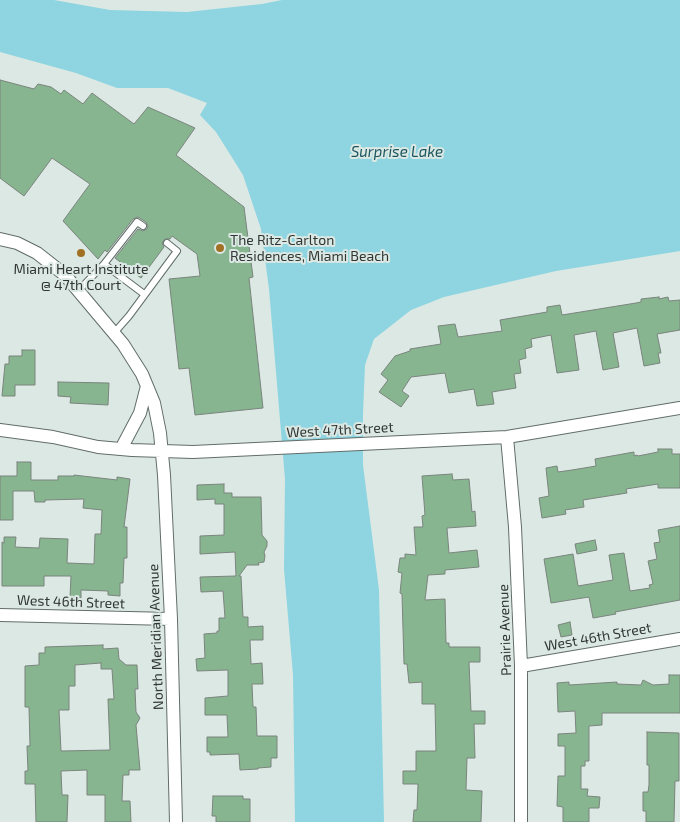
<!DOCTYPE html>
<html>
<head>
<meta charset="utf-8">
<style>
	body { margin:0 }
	canvas { display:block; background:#dbe8e3 }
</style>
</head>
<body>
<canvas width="680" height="822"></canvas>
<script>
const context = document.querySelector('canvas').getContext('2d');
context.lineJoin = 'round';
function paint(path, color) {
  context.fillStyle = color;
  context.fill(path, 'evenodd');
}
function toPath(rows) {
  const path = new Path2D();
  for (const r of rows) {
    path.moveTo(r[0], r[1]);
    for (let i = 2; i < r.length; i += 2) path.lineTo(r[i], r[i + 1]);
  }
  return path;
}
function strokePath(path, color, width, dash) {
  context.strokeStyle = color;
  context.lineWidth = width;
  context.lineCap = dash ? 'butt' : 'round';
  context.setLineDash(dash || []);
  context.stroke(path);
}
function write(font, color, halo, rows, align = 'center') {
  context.font = font + ' "Exo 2",sans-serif';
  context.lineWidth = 4;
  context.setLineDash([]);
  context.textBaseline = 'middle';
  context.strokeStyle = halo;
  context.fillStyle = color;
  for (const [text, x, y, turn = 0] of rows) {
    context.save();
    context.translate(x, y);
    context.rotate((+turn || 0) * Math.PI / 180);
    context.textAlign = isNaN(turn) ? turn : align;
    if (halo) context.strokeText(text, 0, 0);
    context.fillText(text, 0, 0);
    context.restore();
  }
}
const water = toPath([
	[0,0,54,0,110,10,187,12,262,4,282,0,680,0,680,251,556,271,444,297,411,310,374,339,365,365,363,414,363,465,379,590,384,822,295,822,293,675,284,569,285,479,269,289,261,229,243,175,216,132,200,115,207,103,168,88,117,88,76,73,0,52]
]);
const building = toPath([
	[0,80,34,89,38,84,51,87,61,94,64,90,83,104,92,93,134,124,148,107,195,128,176,155,244,207,253,277,249,278,263,408,195,415,189,368,179,369,169,279,200,276,197,254,172,236,170,239,165,239,162,243,164,247,141,278,115,258,138,229,143,231,147,229,148,226,146,222,138,217,133,219,107,252,105,250,98,259,63,221,90,184,52,158,24,196,0,178,0,80],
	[659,297,659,299,668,297,669,301,680,300,680,330,657,334,661,353,658,353,660,363,644,366,637,328,613,333,619,367,603,370,596,331,574,335,579,370,557,373,551,335,531,339,532,347,525,349,526,358,519,360,521,373,514,374,516,388,492,392,494,404,477,406,474,389,449,393,445,373,411,377,402,391,409,396,401,407,379,392,388,380,381,374,395,356,410,351,410,349,441,344,438,326,455,324,458,337,502,331,500,320,547,312,547,307,560,305,562,315,636,303,641,302,641,299,659,297],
	[22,350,35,350,35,385,15,385,15,396,2,396,5,364,9,364,9,356,22,356,22,350],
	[58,382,109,383,108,405,70,403,71,397,58,396,58,382],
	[658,449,672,449,672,454,680,454,680,488,658,488,658,484,626,489,627,493,583,500,584,507,565,510,566,514,542,518,539,498,549,496,546,468,557,466,558,472,572,470,596,466,595,459,634,452,634,456,637,455,638,456,658,452,658,449],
	[17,462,31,462,31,480,58,480,58,476,74,476,74,475,117,480,117,477,130,479,124,527,127,527,127,558,124,558,123,583,120,583,120,596,108,595,108,591,81,590,81,598,70,598,71,576,44,576,44,586,2,586,2,542,4,543,4,537,16,537,15,547,39,548,40,538,68,539,67,563,94,564,95,534,101,534,102,510,83,508,84,499,45,500,45,502,35,502,34,491,13,491,13,520,0,520,0,476,17,476,17,462],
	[452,474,453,480,469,479,472,512,475,511,476,526,447,528,449,553,477,550,479,567,445,570,445,574,428,575,425,600,445,599,446,643,449,643,449,647,480,647,480,662,469,662,471,711,485,711,485,724,474,724,475,758,467,758,466,790,482,791,481,822,413,822,414,810,417,810,418,784,403,784,403,771,416,771,416,751,436,751,435,704,422,704,422,682,409,683,407,664,404,664,402,594,400,593,402,573,398,572,400,558,405,558,405,554,416,555,414,527,423,527,422,516,425,515,422,476,452,474],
	[224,484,224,493,232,493,232,497,261,497,262,535,267,541,267,546,264,552,265,556,264,562,258,563,259,565,247,565,239,576,241,576,243,617,248,617,248,627,263,626,263,640,250,640,251,664,262,663,263,684,252,684,253,707,256,707,257,736,277,736,277,758,271,758,271,767,258,768,258,769,240,770,239,754,210,755,210,752,207,752,207,737,228,737,227,715,205,715,205,698,228,696,228,670,197,671,196,659,205,658,204,634,217,633,217,631,219,631,219,618,225,618,223,591,201,592,200,577,236,576,235,552,200,554,200,536,224,535,224,504,215,504,215,499,197,500,197,485,224,484],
	[680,526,680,600,615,612,616,614,593,618,589,597,551,603,544,559,573,554,578,586,613,580,609,555,624,553,630,591,650,588,649,585,653,584,648,561,657,559,654,543,660,542,658,530,680,526],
	[595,540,597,550,577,554,575,544,595,540],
	[570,622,572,635,561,637,558,625,570,622],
	[103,645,103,649,118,648,119,659,126,665,137,665,138,689,135,689,136,712,140,718,136,725,140,770,129,770,129,775,123,775,122,801,130,801,131,822,105,822,105,795,87,795,87,770,61,771,62,795,68,795,67,822,36,822,35,784,25,784,25,771,28,771,27,746,30,746,29,707,25,707,25,666,39,665,39,653,45,653,45,647,103,645],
	[101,663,101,669,112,669,114,699,108,699,110,750,61,751,59,710,69,710,69,686,75,686,75,665,101,663],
	[669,675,680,675,680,713,602,713,602,725,589,726,589,761,585,761,585,766,581,766,581,789,588,789,587,796,600,797,599,808,589,808,589,822,563,822,563,807,557,806,558,776,565,776,565,746,558,746,558,734,576,733,575,711,558,712,557,683,569,682,569,685,617,682,617,684,641,685,643,680,653,685,669,684,669,675],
	[647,732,679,733,679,781,675,781,674,822,646,822,646,811,643,811,643,792,648,792,649,785,649,765,647,765,647,732],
	[213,796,243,796,243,799,250,799,250,822,216,822,216,816,212,816,213,796]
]);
const lane = toPath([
	[104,264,144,294],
	[79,290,104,264,137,222,143,226],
	[114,333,129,316,177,251,167,243]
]);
const street = toPath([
	[0,239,17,243,37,253,65,275,123,344,142,374,154,403,160,433,164,475,171,619,176,822],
	[0,430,53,437,98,447,132,450,193,452,507,437,680,408],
	[507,437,515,527,521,666,521,822],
	[121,449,140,413,147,386],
	[0,615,171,619],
	[521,666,680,639]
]);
const markers = [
	[220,248,5,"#a17025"],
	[81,253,5,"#a17025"]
];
const poiNames = [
	["The Ritz-Carlton",230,240],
	["Residences, Miami Beach",230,256],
	["Miami Heart Institute",81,269,"center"],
	["@ 47th Court",81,285,"center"]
];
const streetNames = [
	["West 47th Street",340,430,-3],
	["West 46th Street",71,602,2],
	["Prairie Avenue",505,630,-92],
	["North Meridian Avenue",156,637,-92],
	["West 46th Street",598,637,-10]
];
const waterNames = [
	["Surprise Lake",397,152]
];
paint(water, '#8ed5e1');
paint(building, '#86b590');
strokePath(building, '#7b847d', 1);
strokePath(lane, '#626d69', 8);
strokePath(street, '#626d69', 14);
strokePath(lane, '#fff', 6);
strokePath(street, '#fff', 12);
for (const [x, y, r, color] of markers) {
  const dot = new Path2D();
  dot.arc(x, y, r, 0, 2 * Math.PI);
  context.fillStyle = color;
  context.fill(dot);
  strokePath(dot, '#dbe8e3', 2);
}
write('14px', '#313634', '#dbe8e3', poiNames, 'left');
write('14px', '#313634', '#dbe8e3', streetNames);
write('italic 15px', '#1b5660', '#dbe8e3', waterNames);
</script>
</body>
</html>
